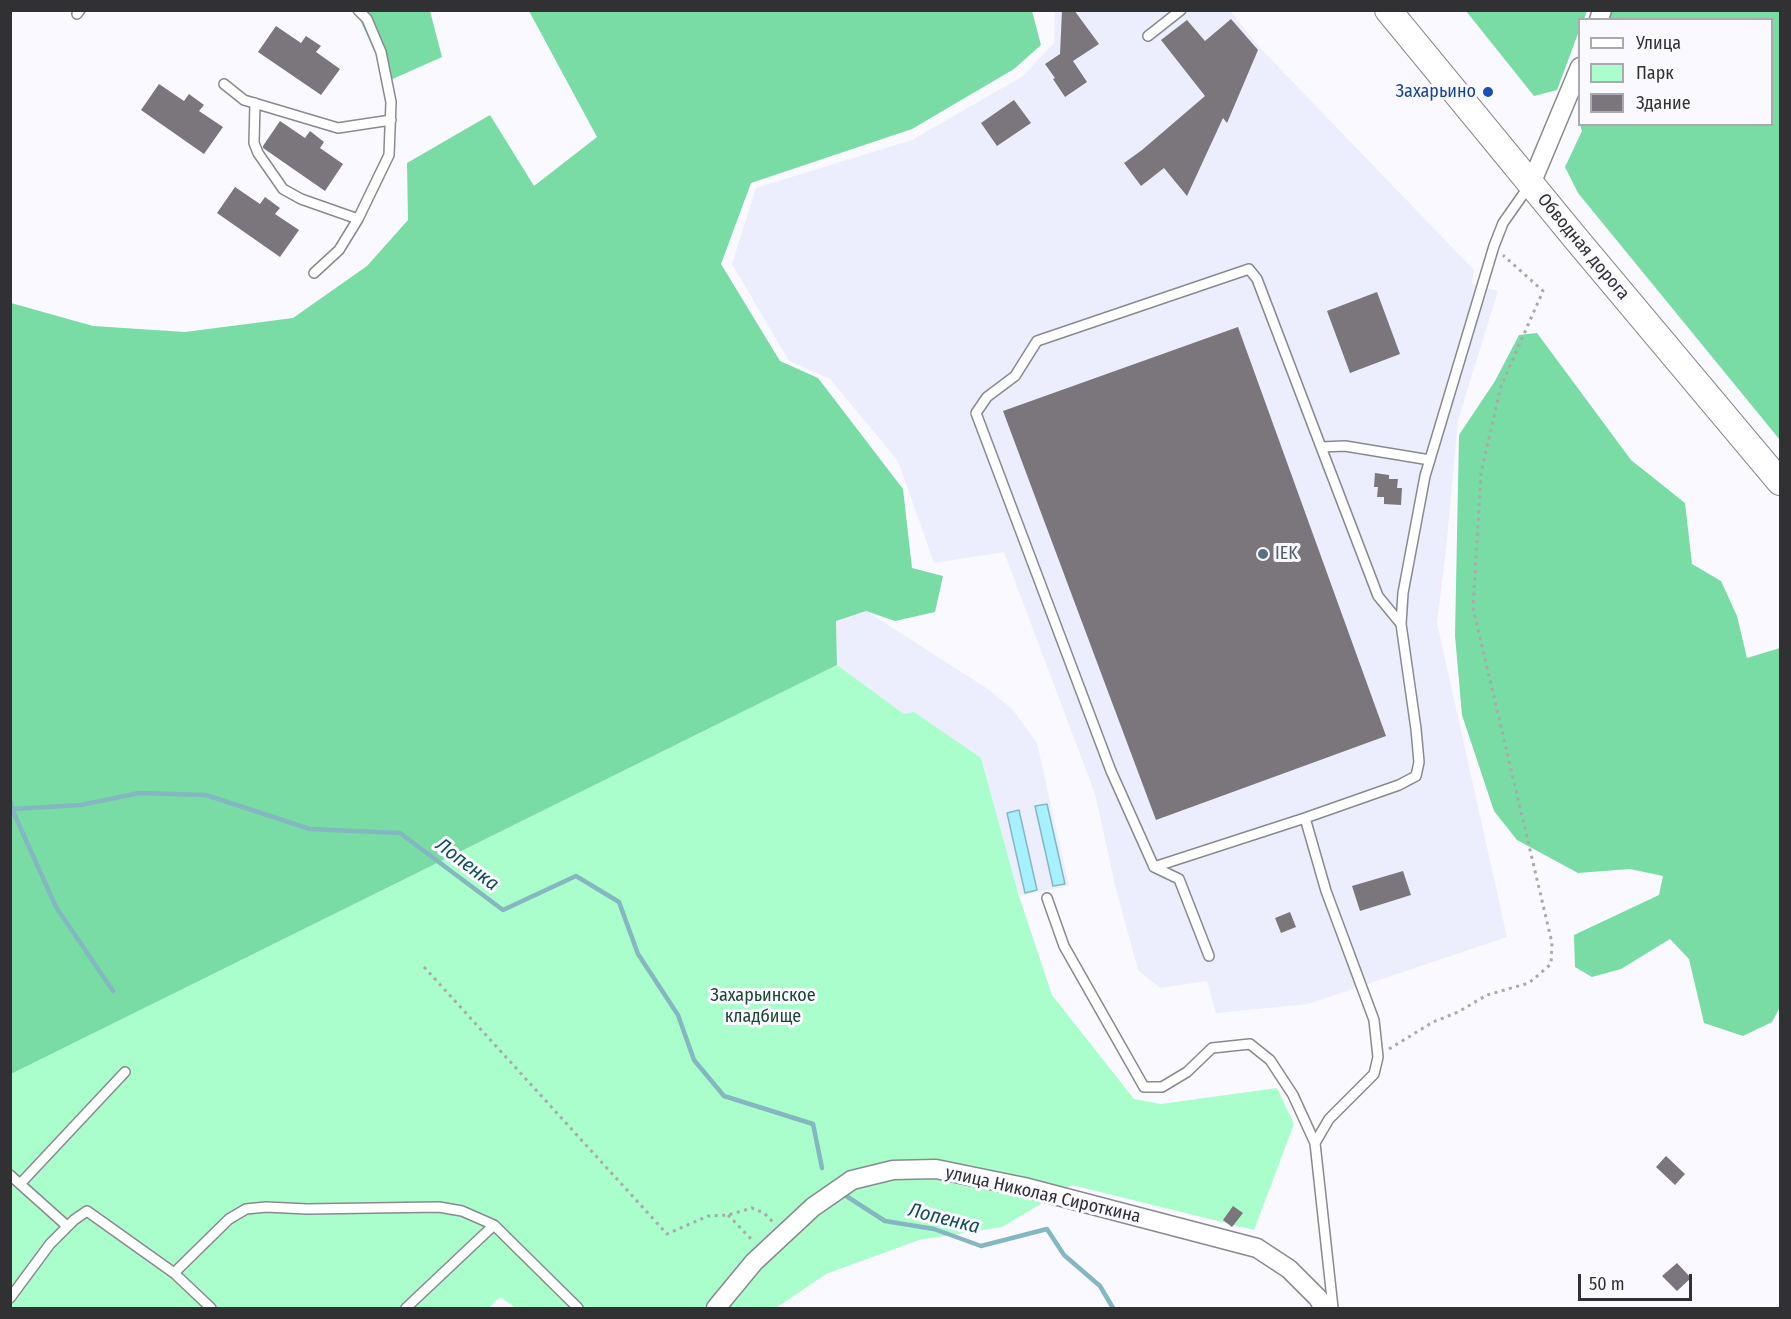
<!DOCTYPE html>
<html>
<head>
<meta charset="utf-8">
<style>
	body { margin:0 }
	#map { position:relative; width:1791px; height:1319px; overflow:hidden; background:#f9f9ff; font-family:"Fira Sans Condensed",sans-serif }
	canvas { display:block }
	.frame { position:absolute; inset:0; border:12px solid #313134; pointer-events:none }
	.legend { position:absolute; left:1578px; top:18px; width:195px; height:108px; box-sizing:border-box; background:#f9f9ff; border:2px solid #a9a9ae; margin:0; padding:8px 10px; list-style:none; font-size:18px; color:#313134 }
	.legend li { display:flex; align-items:center; gap:12px; height:30px }
	.legend b { width:30px; border:2px solid #a9a9ae }
	.scale { position:absolute; left:1578px; top:1274px; width:114px; height:27px; box-sizing:border-box; border:3px solid #313134; border-top:0; padding-left:8px; font-size:18px; line-height:21px; white-space:nowrap; color:#313134; -webkit-text-stroke:4px #f9f9ff; paint-order:stroke }
</style>
</head>
<body>
<div id="map">
<canvas width="1791" height="1319"></canvas>
<div class="frame"></div>
<ul class="legend">
<li><b style="height:8px;background:#fff"></b>Улица</li>
<li><b style="height:16px;background:#a9fecb"></b>Парк</li>
<li><b style="height:16px;background:#7a767c"></b>Здание</li>
</ul>
<div class="scale">50 m</div>
</div>
<script>
const context = document.querySelector('canvas').getContext('2d');
context.lineJoin = 'round';
function paint(path, color) {
  context.fillStyle = color;
  context.fill(path, 'evenodd');
}
function toPath(rows) {
  const path = new Path2D();
  for (const r of rows) {
    path.moveTo(r[0], r[1]);
    for (let i = 2; i < r.length; i += 2) path.lineTo(r[i], r[i + 1]);
  }
  return path;
}
function strokePath(path, color, width, dash) {
  context.strokeStyle = color;
  context.lineWidth = width;
  context.lineCap = dash ? 'butt' : 'round';
  context.setLineDash(dash || []);
  context.stroke(path);
}
function write(font, color, halo, rows, align = 'center') {
  context.font = font + ' "Fira Sans Condensed",sans-serif';
  context.lineWidth = 6;
  context.setLineDash([]);
  context.textBaseline = 'middle';
  context.strokeStyle = halo;
  context.fillStyle = color;
  for (const [text, x, y, turn = 0] of rows) {
    context.save();
    context.translate(x, y);
    context.rotate((+turn || 0) * Math.PI / 180);
    context.textAlign = isNaN(turn) ? turn : align;
    if (halo) context.strokeText(text, 0, 0);
    context.fillText(text, 0, 0);
    context.restore();
  }
}
const built = toPath([
	[1055,11,1230,11,1261,49,1474,270,1472,284,1498,291,1458,420,1446,550,1437,623,1507,937,1308,1004,1216,1013,1207,981,1160,988,1138,970,1115,885,1095,794,1004,552,934,563,898,461,830,379,789,361,732,264,756,188,912,140,1023,76,1054,43],
	[866,611,988,689,1012,709,1037,743,1069,886,1019,896,981,758,904,714,837,665,836,621]
]);
const green = toPath([
	[837,665,904,714,914,712,981,758,1019,896,1052,995,1134,1099,1161,1104,1277,1088,1294,1124,1254,1230,1072,1185,1002,1227,919,1240,826,1274,776,1308,516,1308,500,1297,489,1308,11,1308,11,1074]
]);
const forest = toPath([
	[356,11,430,11,442,57,388,81],
	[529,11,1032,11,1041,45,1014,69,912,129,751,183,721,264,780,361,818,378,903,489,912,568,943,576,935,612,895,621,866,611,836,621,837,665,11,1074,11,303,93,326,185,332,293,318,367,266,408,220,407,163,490,115,534,186,597,137],
	[1466,11,1587,11,1584,19,1580,20,1579,31,1557,90,1534,96],
	[1611,11,1780,11,1780,440,1578,193,1565,167,1582,131,1580,125,1772,124,1772,20,1607,19],
	[1537,333,1631,460,1685,503,1692,564,1721,581,1737,616,1747,658,1780,648,1780,1007,1772,1022,1743,1036,1704,1023,1689,959,1670,939,1621,969,1592,977,1575,967,1574,935,1659,895,1663,876,1630,869,1578,873,1517,840,1494,811,1462,715,1455,636,1459,435,1495,381,1519,335]
]);
const water = toPath([
	[1047,804,1065,884,1053,886,1035,806,1047,804],
	[1019,810,1037,890,1025,893,1007,813,1019,810]
]);
const stream = toPath([
	[10,800,12,809,56,907,113,991],
	[12,809,81,805,139,793,206,795,310,829,400,833,503,910,576,876,619,902,638,954,678,1015,694,1060,724,1096,813,1124,822,1168],
	[843,1194,885,1221,934,1229,981,1246,1047,1229,1064,1255,1100,1286,1113,1308]
]);
const building = toPath([
	[1062,10,1074,10,1099,44,1073,61,1087,82,1065,97,1053,79,1055,78,1045,64,1060,54],
	[1231,19,1258,50,1227,123,1223,118,1187,196,1164,168,1141,186,1124,163,1142,150,1205,96,1161,40,1187,20,1205,41],
	[276,26,301,43,306,36,321,46,316,52,340,69,321,95,258,52],
	[159,84,184,101,189,94,204,105,199,111,223,127,204,154,141,110],
	[1014,100,1031,123,997,146,981,123],
	[280,121,305,138,310,131,324,142,320,148,343,164,325,191,263,148,263,146],
	[235,187,260,204,265,197,280,208,275,214,299,230,280,257,217,213],
	[1377,292,1400,354,1350,373,1327,311],
	[1238,327,1386,736,1156,820,1003,411],
	[1375,473,1389,475,1389,479,1398,479,1397,488,1402,488,1401,505,1384,504,1384,497,1377,497,1378,487,1374,487],
	[1403,871,1411,895,1360,911,1352,886],
	[1290,912,1296,927,1281,933,1275,918],
	[1666,1156,1685,1174,1675,1185,1656,1167],
	[1233,1206,1243,1213,1232,1227,1223,1220],
	[1677,1263,1691,1278,1677,1291,1662,1276]
]);
const path = toPath([
	[424,967,667,1234,708,1216,728,1215,752,1208,764,1213,773,1222],
	[1389,1049,1433,1022,1458,1012,1487,995,1529,983,1551,964,1552,943,1473,608,1481,473,1501,386,1543,291,1503,255],
	[728,1215,754,1242]
]);
const service = toPath([
	[77,14,80,10],
	[1148,36,1181,10],
	[224,84,244,100,338,128,391,120],
	[255,103,254,143,258,153,283,189,301,199,358,219],
	[314,273,339,250,358,219,389,155,391,102,381,52,367,19,358,10],
	[1321,447,1378,596,1401,624],
	[1305,818,1326,891,1374,1020,1378,1057,1374,1074,1329,1119,1315,1143,1333,1308],
	[1154,867,1305,818,1399,785,1416,776,1419,762,1416,729,1401,624,1403,593,1425,476,1494,246,1503,223,1529,186],
	[1047,898,1064,946,1144,1087,1162,1087,1187,1072,1212,1048,1250,1044,1270,1060,1293,1095,1315,1143],
	[1209,956,1179,879,1154,867,1111,771,976,413,987,397,1015,376,1037,341,1249,269,1257,279,1321,447,1345,446,1430,460],
	[10,1175,67,1226],
	[20,1184,125,1072],
	[174,1273,211,1308],
	[10,1298,50,1244,74,1220,87,1211,174,1273,229,1219,246,1209,266,1207,307,1209,439,1207,462,1211,494,1225,578,1308],
	[406,1308,494,1225]
]);
const minor = toPath([
	[1599,20,1602,10],
	[1531,184,1580,67],
	[716,1308,754,1262,813,1207,852,1180,893,1170,936,1169,1024,1187,1257,1248,1289,1269,1318,1298,1324,1308]
]);
const secondary = toPath([
	[1388,10,1577,240,1780,482]
]);
const markers = [
	[1488,92,6,"#1a4fb4"],
	[1263,554,6,"#5c6f8a"]
];
const transitNames = [
	["Захарьино",1476,92]
];
const streetNames = [
	["Обводная дорога",1583,247,50],
	["улица Николая Сироткина",1043,1195,13]
];
const serviceNames = [
	["IEK",1275,554]
];
const parkNames = [
	["Захарьинское",763,996],
	["кладбище",763,1017]
];
const waterNames = [
	["Лопенка",467,865,37],
	["Лопенка",944,1219,14]
];
paint(built, '#eceefe');
paint(green, '#a9fecb');
paint(forest, '#78dca4');
paint(water, '#a7f0ff');
strokePath(water, '#84b7c2', 1.5);
strokePath(stream, '#84b7c2', 4.5);
paint(building, '#7a767c');
strokePath(service, '#898991', 12);
strokePath(minor, '#898991', 21);
strokePath(secondary, '#898991', 28);
strokePath(path, '#a9a9ae', 3, [3, 4.5]);
strokePath(service, '#fff', 9);
strokePath(minor, '#fff', 18);
strokePath(secondary, '#fff', 26);
for (const [x, y, r, color] of markers) {
  const dot = new Path2D();
  dot.arc(x, y, r, 0, 2 * Math.PI);
  context.fillStyle = color;
  context.fill(dot);
  strokePath(dot, '#f9f9ff', 2);
}
write('18px', '#164399', '#f9f9ff', transitNames, 'right');
write('18px', '#313134', '#f9f9ff', streetNames);
write('18px', '#4e5e75', '#f9f9ff', serviceNames, 'left');
write('18px', '#1d4730', '#f9f9ff', parkNames);
write('italic 20px', '#124f59', '#f9f9ff', waterNames);
</script>
</body>
</html>
